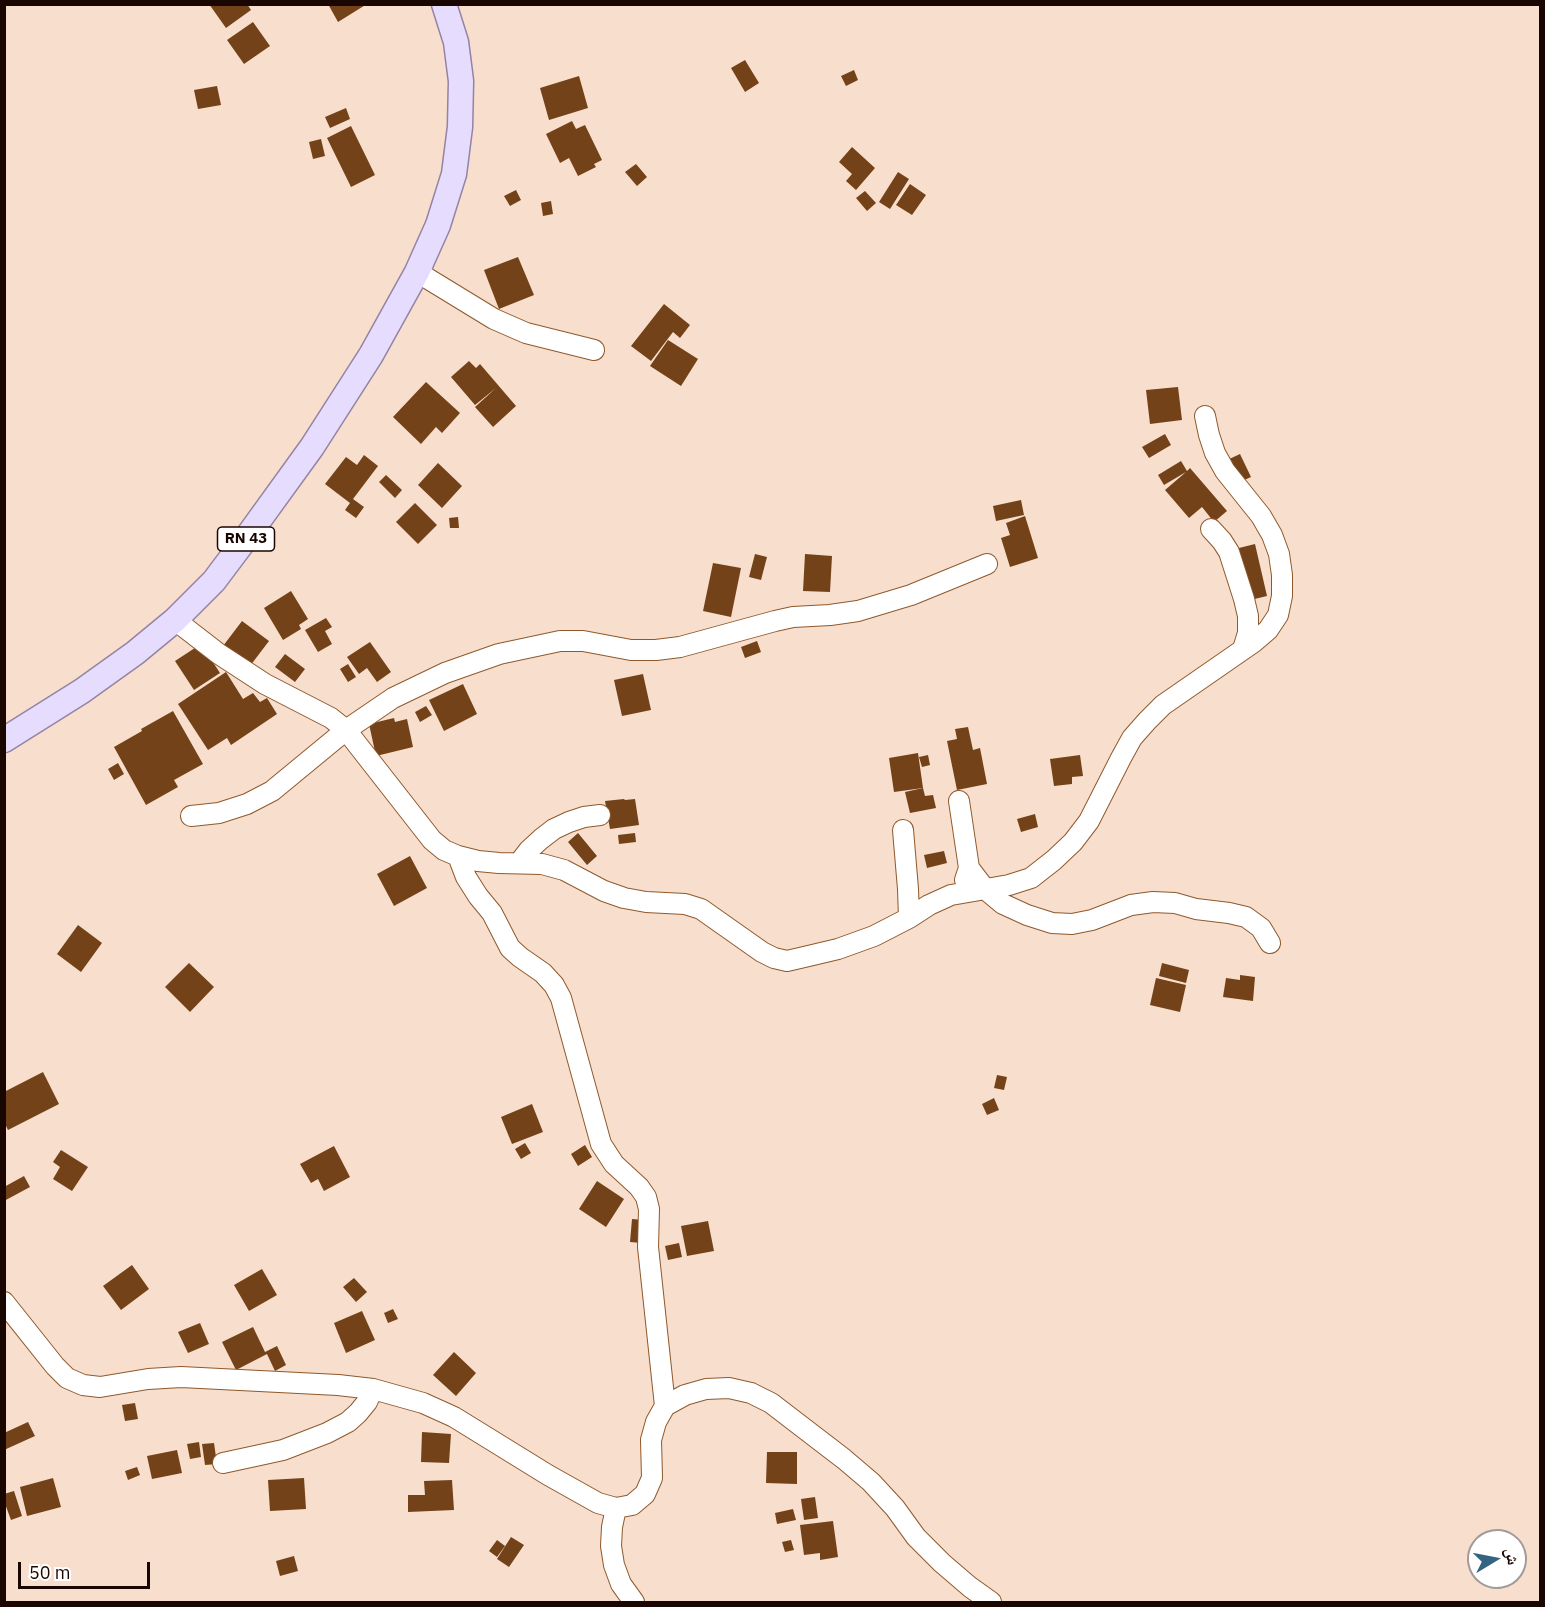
<!DOCTYPE html>
<html>
<head>
<meta charset="utf-8">
<style>
	body { margin:0 }
	#map { position:relative; width:1545px; height:1607px; overflow:hidden; background:#f8decc; font-family:"IBM Plex Sans","Noto Naskh Arabic",sans-serif }
	canvas { display:block }
	.frame { position:absolute; inset:0; border:6px solid #1a0600; pointer-events:none }
	.north { position:absolute; left:1467px; top:1529px; width:60px; height:60px; box-sizing:border-box; background:#fff; border:2px solid #a39b99; border-radius:50%; rotate:80deg; font-size:16px; font-weight:700; line-height:24px; text-align:center; color:#1a0600 }
	.north::after { content:''; display:block; margin:auto; width:21px; height:27px; background:#336482; clip-path:polygon(50% 0,100% 100%,50% 72%,0 100%) }
	.scale { position:absolute; left:18px; top:1562px; width:132px; height:27px; box-sizing:border-box; border:3px solid #1a0600; border-top:0; padding-left:8px; font-size:18px; line-height:21px; white-space:nowrap; color:#1a0600; -webkit-text-stroke:4px #fff; paint-order:stroke }
</style>
</head>
<body>
<div id="map">
<canvas width="1545" height="1607"></canvas>
<div class="frame"></div>
<div class="north">ش</div>
<div class="scale">50 m</div>
</div>
<script>
const context = document.querySelector('canvas').getContext('2d');
context.lineJoin = 'round';
function paint(path, color) {
  context.fillStyle = color;
  context.fill(path, 'evenodd');
}
function toPath(rows) {
  const path = new Path2D();
  for (const r of rows) {
    path.moveTo(r[0], r[1]);
    for (let i = 2; i < r.length; i += 2) path.lineTo(r[i], r[i + 1]);
  }
  return path;
}
function strokePath(path, color, width, dash) {
  context.strokeStyle = color;
  context.lineWidth = width;
  context.lineCap = dash ? 'butt' : 'round';
  context.setLineDash(dash || []);
  context.stroke(path);
}
function write(font, color, halo, rows, align = 'center') {
  context.font = font + ' "IBM Plex Sans",sans-serif';
  context.lineWidth = 6;
  context.setLineDash([]);
  context.textBaseline = 'middle';
  context.strokeStyle = halo;
  context.fillStyle = color;
  for (const [text, x, y, turn = 0] of rows) {
    context.save();
    context.translate(x, y);
    context.rotate((+turn || 0) * Math.PI / 180);
    context.textAlign = isNaN(turn) ? turn : align;
    if (halo) context.strokeText(text, 0, 0);
    context.fillText(text, 0, 0);
    context.restore();
  }
}
const building = toPath([
	[209,4,247,4,251,10,226,28],
	[328,4,367,4,338,22],
	[253,22,270,46,244,64,227,40],
	[745,60,759,83,745,92,731,68],
	[854,70,858,80,846,86,841,76],
	[579,76,588,108,549,120,540,88],
	[217,86,221,105,198,109,194,90],
	[346,108,350,119,330,128,325,117],
	[572,121,576,129,585,125,602,160,594,164,596,167,578,176,569,158,560,163,546,134],
	[351,126,375,175,351,187,327,138],
	[321,139,325,156,313,159,309,142],
	[852,147,875,168,856,190,846,181,852,174,839,162],
	[636,164,647,177,637,186,625,172],
	[898,172,909,179,890,209,879,202],
	[910,184,926,195,912,215,896,205],
	[516,190,521,200,510,206,504,196],
	[865,191,876,203,867,211,856,198],
	[551,201,553,214,543,216,541,203],
	[518,257,534,295,499,309,484,270],
	[664,304,690,325,680,338,673,332,651,361,631,346],
	[668,340,698,359,681,386,650,366],
	[469,361,476,368,480,364,516,406,493,427,475,407,496,388,475,405,451,377],
	[426,382,460,413,442,433,436,427,421,444,393,417],
	[1178,387,1182,420,1150,424,1146,390],
	[1165,434,1171,445,1149,458,1142,447],
	[1240,454,1251,477,1240,482,1225,461],
	[364,455,378,466,353,499,364,507,356,518,345,510,350,503,325,484,346,457,357,465],
	[1181,461,1187,471,1190,468,1227,511,1214,522,1202,507,1189,518,1165,490,1186,472,1164,485,1158,475],
	[438,463,462,486,442,508,418,485],
	[386,475,402,490,395,498,379,482],
	[1021,500,1024,515,996,521,993,506],
	[415,503,437,525,418,544,396,522],
	[1025,516,1038,558,1010,567,1001,538,1010,535,1006,523],
	[458,517,459,528,450,528,449,518],
	[1255,544,1267,596,1242,602,1231,550],
	[755,554,767,557,761,580,749,577],
	[805,554,832,556,830,592,803,591],
	[713,563,741,568,731,617,703,611],
	[291,591,308,619,299,625,301,629,283,640,264,608],
	[326,618,332,627,325,631,332,644,318,652,305,630],
	[242,621,269,641,250,666,223,646],
	[757,641,761,652,745,658,741,647],
	[370,642,391,672,377,682,367,668,359,674,347,657],
	[201,644,220,673,194,690,175,661],
	[285,654,305,669,295,682,275,667],
	[348,664,356,677,348,682,340,669],
	[226,672,243,699,253,693,260,702,267,698,277,714,231,745,227,738,208,750,178,704],
	[643,674,651,710,622,716,614,680],
	[463,684,477,714,444,731,429,700],
	[426,706,432,715,420,722,415,712],
	[173,711,203,764,174,780,178,787,146,805,114,747,142,731,141,729],
	[394,718,395,722,407,719,413,747,376,756,369,724],
	[968,727,973,750,980,748,987,784,957,790,947,741,957,739,955,729],
	[918,753,923,788,894,792,889,758],
	[928,755,930,765,922,767,919,757],
	[1080,755,1083,776,1072,777,1072,784,1054,786,1050,759],
	[118,763,124,774,114,780,108,769],
	[923,788,925,796,933,795,936,808,910,813,905,792],
	[624,799,625,800,635,799,639,825,610,829,605,801],
	[1035,814,1038,827,1021,832,1017,819],
	[578,833,597,856,587,865,568,842],
	[635,833,636,842,619,844,618,835],
	[944,851,947,863,927,868,924,855],
	[410,856,427,888,394,906,377,874],
	[78,925,102,943,81,972,57,954],
	[189,963,214,987,190,1012,165,987],
	[1162,963,1189,970,1186,983,1159,976],
	[1240,975,1255,977,1253,1001,1223,997,1226,978,1240,980],
	[1156,978,1186,985,1180,1012,1150,1005],
	[43,1072,59,1104,8,1130,4,1122,4,1092],
	[997,1075,1007,1077,1004,1090,994,1088],
	[994,1098,999,1110,987,1115,982,1104],
	[532,1104,543,1132,512,1144,501,1117],
	[525,1143,531,1153,521,1159,515,1149],
	[585,1145,592,1157,578,1166,571,1154],
	[334,1146,350,1177,324,1191,318,1179,311,1183,300,1164],
	[61,1150,88,1167,72,1191,53,1179,60,1167,53,1162],
	[24,1176,30,1187,4,1201,4,1187],
	[597,1181,624,1199,606,1227,579,1209],
	[632,1219,644,1220,642,1243,630,1242],
	[708,1221,714,1251,687,1256,681,1226],
	[679,1243,682,1257,668,1260,665,1246],
	[132,1265,149,1289,121,1310,103,1286],
	[262,1269,277,1295,249,1311,234,1285],
	[354,1278,367,1292,356,1302,343,1287],
	[393,1309,398,1319,388,1323,384,1313],
	[362,1311,375,1340,346,1353,334,1323],
	[200,1323,209,1344,188,1353,178,1332],
	[253,1327,265,1352,277,1346,286,1365,275,1371,267,1354,236,1370,222,1342],
	[454,1352,476,1373,456,1396,433,1375],
	[135,1403,138,1419,125,1421,122,1405],
	[28,1422,35,1436,4,1450,4,1433],
	[422,1432,451,1434,449,1463,421,1462],
	[199,1442,201,1457,190,1459,187,1444],
	[214,1443,217,1464,205,1465,202,1444],
	[177,1450,182,1473,152,1479,147,1456],
	[767,1452,797,1452,797,1484,766,1483],
	[137,1467,140,1475,128,1480,125,1471],
	[53,1478,61,1507,27,1516,20,1487],
	[304,1478,306,1509,270,1511,268,1480],
	[452,1480,454,1510,408,1512,408,1495,425,1495,424,1481],
	[14,1491,22,1516,11,1520,4,1501,4,1494],
	[815,1497,818,1518,804,1520,801,1499],
	[793,1509,796,1520,777,1524,775,1513],
	[833,1521,838,1557,820,1560,820,1553,804,1555,800,1525],
	[511,1537,524,1545,509,1567,497,1559],
	[497,1540,505,1546,497,1557,489,1551],
	[791,1540,794,1550,785,1552,782,1542],
	[294,1556,298,1571,280,1576,276,1561]
]);
const minor = toPath([
	[417,272,494,319,526,333,594,350],
	[1211,529,1222,541,1229,552,1244,599,1248,616,1248,633,1243,649],
	[175,620,219,654,265,684,331,718,346,730,432,840,444,850,458,856,478,861,499,863,542,864,564,870,604,891,624,898,646,902,685,904,701,909,762,952,774,958,787,961,800,958,838,949,874,936,909,918,929,905,951,895,1009,885,1031,878,1054,860,1073,842,1089,821,1121,758,1132,738,1147,721,1163,705,1254,642,1268,630,1278,615,1282,596,1282,575,1279,554,1272,535,1261,516,1225,471,1215,453,1209,435,1205,416],
	[959,801,969,868,965,880],
	[191,816,219,813,247,804,272,791,346,730,393,698,445,673,499,654,560,641,583,641,631,650,656,650,680,647,775,621,793,617,830,615,858,611,911,595,987,564],
	[903,830,908,889,909,918],
	[458,856,466,877,478,896,492,913,510,948,520,957,543,973,554,985,561,998,601,1144,614,1164,639,1187,646,1197,649,1209,648,1247,665,1406],
	[519,863,529,850,541,839,554,829,569,822,584,817,600,815],
	[969,868,985,889,1003,904,1027,915,1052,923,1072,924,1092,920,1131,905,1153,902,1175,903,1196,909,1229,913,1246,917,1261,928,1270,943],
	[4,1302,55,1366,67,1378,83,1385,100,1387,148,1379,181,1377,338,1385,373,1389,423,1403,454,1417,548,1475,598,1503,616,1508,632,1505,645,1494,652,1478,651,1440,656,1422,665,1406,685,1395,706,1389,729,1388,751,1393,771,1403,844,1459,871,1482,895,1508,916,1537,942,1563,970,1587,991,1602],
	[223,1463,283,1450,327,1433,348,1422,358,1413,367,1402,373,1389],
	[616,1508,612,1527,611,1546,614,1565,621,1584,634,1602]
]);
const major = toPath([
	[4,740,82,691,135,653,175,620,214,581,244,541,312,447,371,355,417,272,438,225,454,174,460,127,461,81,456,42,444,4]
]);
const shields = [
	[246,539,57]
];
const shieldNames = [
	["RN 43",246,539]
];
paint(building, '#734218');
strokePath(minor, '#8f592c', 22);
strokePath(major, '#9483a4', 27);
strokePath(minor, '#fff', 20);
strokePath(major, '#e6ddfe', 24);
for (const [x, y, w] of shields) {
  const box = new Path2D();
  box.roundRect(x - w / 2, y - 12, w, 24, 4.5);
  context.fillStyle = '#fff';
  context.fill(box);
  strokePath(box, '#1a0600', 1.5);
}
write('bold 15px', '#1a0600', null, shieldNames);
</script>
</body>
</html>
